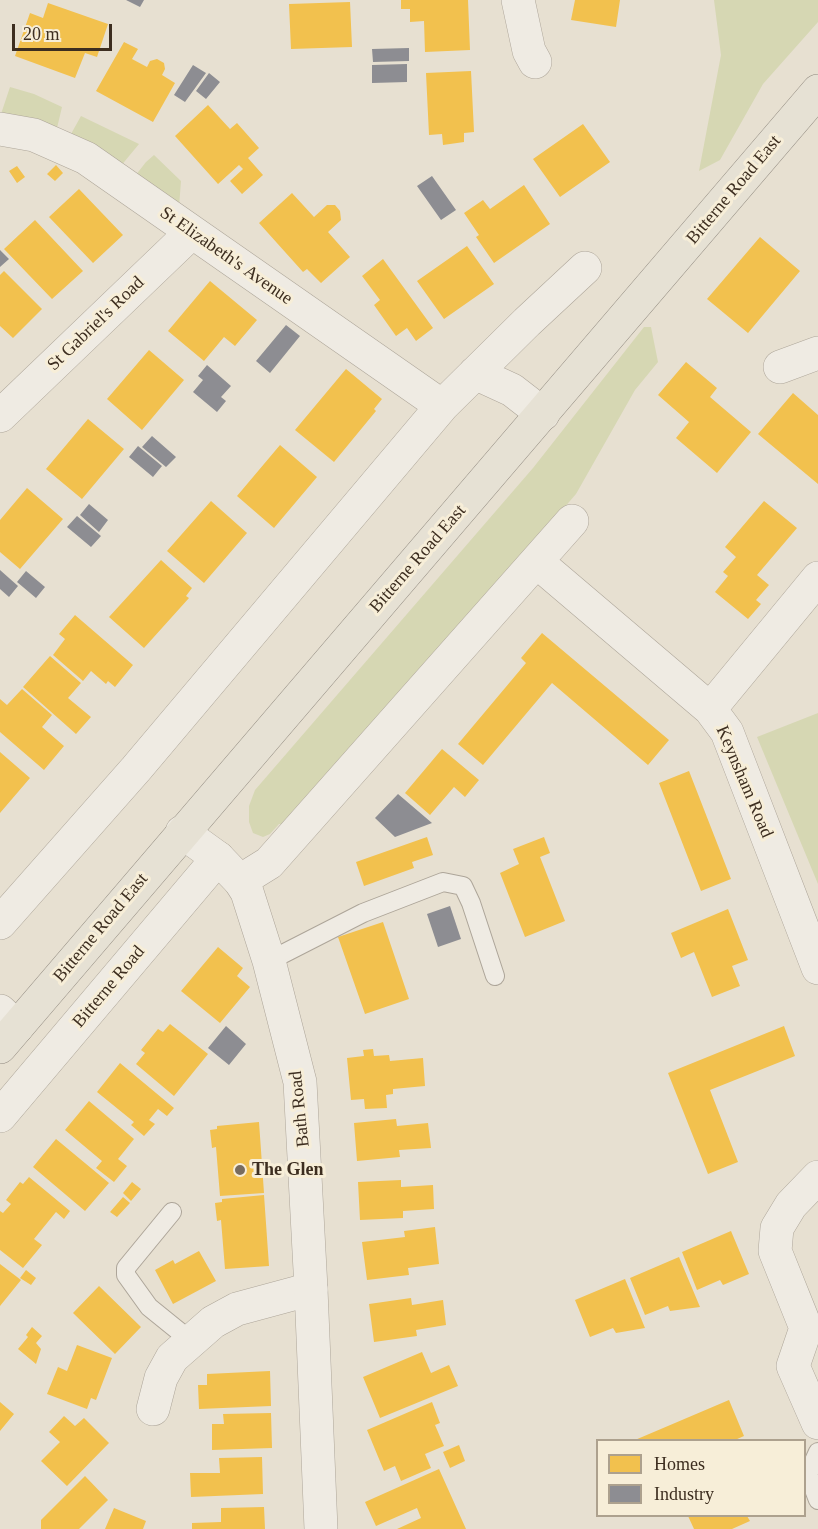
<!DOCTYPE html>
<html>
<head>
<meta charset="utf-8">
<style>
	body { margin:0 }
	#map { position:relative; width:818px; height:1529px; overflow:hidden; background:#e7e0d1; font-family:"Times New Roman",serif }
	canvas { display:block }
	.legend { position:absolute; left:596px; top:1439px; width:210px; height:78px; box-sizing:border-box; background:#f7eed8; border:2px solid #ada18e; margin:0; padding:8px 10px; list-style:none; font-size:18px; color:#3d2e20 }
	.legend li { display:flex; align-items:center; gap:12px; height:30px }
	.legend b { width:30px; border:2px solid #ada18e }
	.scale { position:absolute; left:12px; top:24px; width:100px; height:27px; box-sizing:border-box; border:3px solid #3d2e20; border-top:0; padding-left:8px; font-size:18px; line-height:21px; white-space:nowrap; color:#3d2e20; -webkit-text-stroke:4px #f7eed8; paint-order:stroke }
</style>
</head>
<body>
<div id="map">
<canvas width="818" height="1529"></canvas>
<ul class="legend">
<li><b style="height:16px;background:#f2c14e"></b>Homes</li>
<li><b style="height:16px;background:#8d8d92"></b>Industry</li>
</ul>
<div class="scale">20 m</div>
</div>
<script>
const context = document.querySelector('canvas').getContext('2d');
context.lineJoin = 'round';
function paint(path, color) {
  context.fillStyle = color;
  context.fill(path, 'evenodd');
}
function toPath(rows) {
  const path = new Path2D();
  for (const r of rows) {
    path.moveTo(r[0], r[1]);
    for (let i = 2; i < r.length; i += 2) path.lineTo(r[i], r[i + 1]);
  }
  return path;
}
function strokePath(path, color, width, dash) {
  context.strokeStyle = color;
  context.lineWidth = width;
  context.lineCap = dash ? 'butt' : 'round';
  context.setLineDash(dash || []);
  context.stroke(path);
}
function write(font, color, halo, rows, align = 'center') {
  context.font = font + ' "Times New Roman",serif';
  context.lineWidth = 6;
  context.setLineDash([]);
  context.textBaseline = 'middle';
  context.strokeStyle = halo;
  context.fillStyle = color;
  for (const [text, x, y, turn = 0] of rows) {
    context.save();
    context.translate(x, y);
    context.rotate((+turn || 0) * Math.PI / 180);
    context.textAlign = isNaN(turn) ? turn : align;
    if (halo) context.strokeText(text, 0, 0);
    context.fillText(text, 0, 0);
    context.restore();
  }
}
const green = toPath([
	[714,0,818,0,818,22,763,84,720,160,699,171,721,55],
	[10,87,34,94,62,107,57,128,0,117],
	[81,116,139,144,120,167,71,134],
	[154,155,181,181,179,207,135,176,146,162],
	[644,327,651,327,658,362,635,390,576,494,290,824,279,824,270,834,263,837,253,833,249,822,249,806,255,790,533,468],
	[818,713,818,884,757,737]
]);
const homes = toPath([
	[401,0,468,0,470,50,425,52,424,21,410,22,410,9,401,9],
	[575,0,620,0,616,27,571,20],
	[350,2,352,47,291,49,289,4],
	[48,3,108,24,97,57,85,53,75,78,15,56,30,13,43,18],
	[124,42,138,49,132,59,147,67,150,61,157,59,164,63,165,69,162,75,175,83,153,122,96,91],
	[471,71,474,132,464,133,464,142,443,145,442,134,429,135,426,73],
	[208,105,230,129,237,123,259,148,248,158,263,175,242,194,230,181,243,169,239,165,218,184,175,136],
	[583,124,610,162,560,197,533,159],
	[56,165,63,173,55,181,47,174],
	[17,166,25,177,17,183,9,171],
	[524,185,550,224,494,263,476,237,479,235,464,213,483,200,490,209],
	[79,189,123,235,93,263,49,217],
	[292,193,314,217,327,205,335,205,340,211,341,220,328,232,350,257,321,283,307,269,303,272,259,223],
	[35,220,83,271,52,299,4,249],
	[760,237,800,271,748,333,707,299],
	[467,246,494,284,444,319,417,281],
	[383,259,433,328,416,341,407,328,396,336,374,305,380,300,362,276],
	[4,271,42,309,13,338,0,326,0,275],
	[210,281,257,320,235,346,224,337,204,361,168,331],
	[149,350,184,380,142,430,107,399],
	[686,362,717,388,710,397,751,432,717,473,676,438,689,422,658,395],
	[346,369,382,399,374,409,376,411,334,462,295,430],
	[793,393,818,415,818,484,758,434],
	[88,419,124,449,82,499,46,469],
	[280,445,317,477,274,528,237,496],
	[27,488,63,519,20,569,0,552,0,520],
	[211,501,247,533,204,583,167,551],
	[764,501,797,528,757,575,769,585,756,600,761,604,748,619,715,592,728,576,723,572,736,557,725,547],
	[161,560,192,588,186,596,189,598,144,648,109,617],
	[75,615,133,665,115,687,108,681,106,684,91,671,83,681,53,655,65,639,59,634],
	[542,633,669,740,648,765,552,683,483,765,458,744,526,663,521,658],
	[50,656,81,683,68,698,91,717,76,734,23,687],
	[22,689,52,715,42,727,64,746,44,770,0,732,0,699,7,705],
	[442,749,479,780,465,797,454,787,430,815,405,793],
	[0,752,30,778,0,813],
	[689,771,731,879,701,891,659,783],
	[427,837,433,855,412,862,414,868,364,886,356,862],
	[544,837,550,853,540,857,565,921,525,937,500,873,519,864,513,849],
	[728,909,748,960,732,966,740,986,712,997,694,952,681,958,671,933],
	[383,922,409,999,365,1014,338,937],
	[218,947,243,968,237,976,250,987,220,1023,181,991],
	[170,1024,208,1054,174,1096,136,1064,145,1053,141,1050,158,1029,163,1032],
	[784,1026,795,1056,710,1090,738,1162,708,1174,668,1073],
	[373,1049,374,1056,389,1055,390,1061,423,1058,425,1086,393,1089,393,1094,386,1095,387,1108,365,1109,364,1099,351,1100,347,1058,364,1056,363,1050],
	[120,1063,174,1108,167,1116,158,1109,149,1120,155,1124,144,1136,131,1125,134,1122,97,1092],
	[89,1101,134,1139,118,1159,127,1166,114,1182,96,1168,102,1161,65,1130],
	[396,1119,397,1126,428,1123,431,1148,399,1150,400,1157,357,1161,354,1123],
	[259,1122,264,1193,220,1196,216,1147,212,1148,210,1130,217,1129,217,1126],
	[56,1139,109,1183,85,1211,33,1167],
	[29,1177,70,1211,64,1219,56,1212,34,1239,42,1245,23,1268,0,1250,0,1211,3,1213,11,1204,6,1200,20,1182,23,1184],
	[401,1180,401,1187,433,1185,434,1209,403,1211,403,1218,360,1220,358,1182],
	[132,1182,141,1189,131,1201,123,1193],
	[264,1195,269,1266,225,1269,221,1220,217,1221,215,1203,222,1202,222,1199],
	[123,1197,130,1203,117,1217,110,1212],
	[435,1227,439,1264,408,1268,409,1275,367,1280,362,1242,405,1237,404,1231],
	[731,1231,749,1274,723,1285,720,1280,697,1290,682,1252],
	[199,1251,216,1281,173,1304,155,1270,173,1260,175,1264],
	[679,1257,700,1307,670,1311,668,1306,645,1315,630,1278],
	[0,1264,21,1280,0,1306],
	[26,1270,36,1278,31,1285,20,1278],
	[625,1279,645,1328,616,1333,613,1328,590,1337,575,1300],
	[99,1286,141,1327,115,1354,73,1313],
	[411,1298,412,1305,443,1300,446,1325,416,1330,417,1336,374,1342,369,1304],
	[32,1327,42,1336,36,1343,41,1349,36,1364,18,1349,28,1337,26,1335],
	[77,1345,112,1358,96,1400,91,1398,87,1409,47,1394,58,1367,67,1371],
	[422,1352,431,1373,449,1365,458,1386,380,1418,363,1377],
	[270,1371,271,1406,199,1409,198,1385,207,1385,207,1374],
	[729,1400,744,1436,735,1440,635,1440],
	[0,1402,14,1414,0,1431],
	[432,1402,440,1423,435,1425,444,1446,425,1454,431,1468,401,1481,395,1466,384,1471,367,1430],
	[271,1413,272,1448,212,1450,212,1424,224,1424,223,1414],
	[64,1416,75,1426,84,1418,109,1443,67,1486,41,1461,60,1442,49,1432],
	[459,1445,465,1461,450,1468,443,1452],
	[262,1457,263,1494,191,1497,190,1473,220,1473,219,1458],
	[439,1469,466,1529,397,1529,421,1518,417,1508,376,1526,365,1502],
	[85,1476,108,1500,79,1529,41,1529,41,1520],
	[264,1507,265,1529,192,1529,192,1523,221,1522,221,1508],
	[114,1508,146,1521,143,1529,105,1529],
	[688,1516,747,1516,750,1521,732,1529,694,1529]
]);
const industry = toPath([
	[126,0,144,0,140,7],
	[409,48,409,61,373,62,372,49],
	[407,64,407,82,372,83,372,65],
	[193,65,206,73,185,102,174,95],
	[209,73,220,82,206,99,196,91],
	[432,176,456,210,441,220,417,186],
	[0,250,9,259,0,267],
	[286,325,300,336,270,373,256,361],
	[207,365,231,386,221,397,226,401,217,412,193,392,203,380,198,376],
	[152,436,176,457,166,467,142,447],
	[138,446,162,466,153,477,129,457],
	[89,504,108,520,99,532,80,515],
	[77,516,101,536,91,547,67,527],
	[0,570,18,586,9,597,0,589],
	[26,571,45,587,36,598,17,582],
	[398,794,432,823,395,837,375,818],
	[450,906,461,939,438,947,427,914],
	[226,1026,246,1044,229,1065,208,1048]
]);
const service = toPath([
	[269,961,363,913,443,882,463,886,471,903,495,976],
	[172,1212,126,1268,126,1275,149,1307,191,1341],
	[818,1452,808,1474,818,1500]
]);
const minor = toPath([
	[518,0,529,51,535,62],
	[0,129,34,135,86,158,442,406],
	[780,367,818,353],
	[475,373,512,390,543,414],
	[0,416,192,232],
	[537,562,710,709,727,732,818,968],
	[710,709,818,578],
	[240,881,269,863,572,521],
	[0,923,136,769,442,406,527,322,585,268],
	[0,1011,17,1027],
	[0,1116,218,858],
	[818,1177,791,1205,777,1228,775,1251,806,1328,793,1366,818,1423],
	[153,1409,161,1378,172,1358,213,1322,237,1309,311,1289]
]);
const tertiary = toPath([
	[182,832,218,858,240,881,247,892,269,961,300,1082,311,1289,321,1529]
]);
const primary = toPath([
	[0,1047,818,91]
]);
const markers = [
	[240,1170,6,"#786c5e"]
];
const streetNames = [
	["Bitterne Road East",734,190,-50],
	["St Elizabeth's Avenue",226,256,35],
	["St Gabriel's Road",96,324,-44],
	["Bitterne Road East",418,559,-49],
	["Keynsham Road",744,782,67],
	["Bitterne Road East",101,928,-50],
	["Bitterne Road",109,987,-50],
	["Bath Road",300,1109,-96]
];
const poiNames = [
	["The Glen",252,1170]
];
paint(green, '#d6d7b3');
paint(homes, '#f2c14e');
paint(industry, '#8d8d92');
strokePath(service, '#ada599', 20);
strokePath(minor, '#ada599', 34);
strokePath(tertiary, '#ada599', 34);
strokePath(primary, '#928b80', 34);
strokePath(service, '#efebe3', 18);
strokePath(minor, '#efebe3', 33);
strokePath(tertiary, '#efebe3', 33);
strokePath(primary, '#e6e1d4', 33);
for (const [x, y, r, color] of markers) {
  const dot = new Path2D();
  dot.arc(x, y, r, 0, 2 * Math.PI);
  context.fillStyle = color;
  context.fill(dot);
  strokePath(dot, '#f7eed8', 2);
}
write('18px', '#3d2e20', '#f7eed8', streetNames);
write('bold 18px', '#3d2e20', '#f7eed8', poiNames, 'left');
</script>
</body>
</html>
